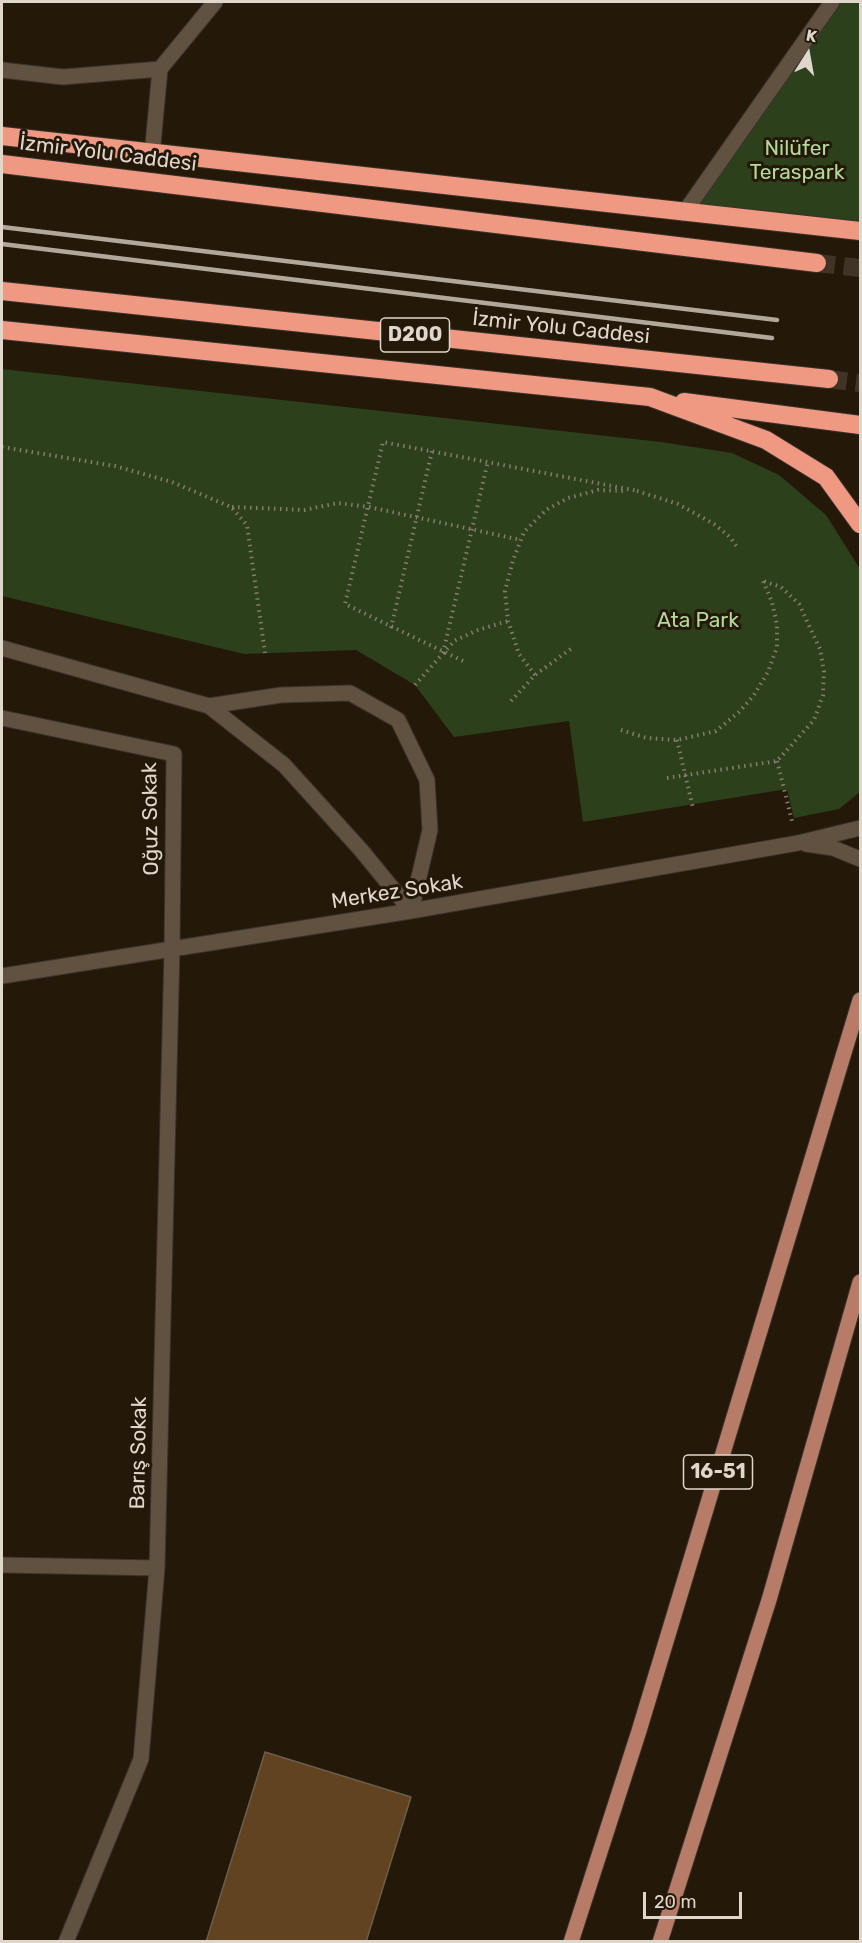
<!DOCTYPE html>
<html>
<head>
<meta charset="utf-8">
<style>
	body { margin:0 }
	#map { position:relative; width:862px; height:1943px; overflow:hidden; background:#241809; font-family:Rubik,sans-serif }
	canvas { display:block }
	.frame { position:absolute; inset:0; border:3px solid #dfd6cc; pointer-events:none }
	.north { position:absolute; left:778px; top:24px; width:60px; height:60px; -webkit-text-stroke:4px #241809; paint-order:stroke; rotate:11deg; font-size:16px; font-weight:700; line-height:24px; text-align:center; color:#dfd6cc }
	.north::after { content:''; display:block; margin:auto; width:21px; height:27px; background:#dfd6cc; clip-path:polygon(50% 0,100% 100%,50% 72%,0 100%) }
	.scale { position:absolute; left:643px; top:1892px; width:99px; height:27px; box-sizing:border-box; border:3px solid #dfd6cc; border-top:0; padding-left:8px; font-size:18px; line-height:21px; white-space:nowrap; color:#dfd6cc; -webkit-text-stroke:4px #241809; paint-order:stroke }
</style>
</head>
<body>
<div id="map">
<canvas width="862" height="1943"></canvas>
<div class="frame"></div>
<div class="north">K</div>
<div class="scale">20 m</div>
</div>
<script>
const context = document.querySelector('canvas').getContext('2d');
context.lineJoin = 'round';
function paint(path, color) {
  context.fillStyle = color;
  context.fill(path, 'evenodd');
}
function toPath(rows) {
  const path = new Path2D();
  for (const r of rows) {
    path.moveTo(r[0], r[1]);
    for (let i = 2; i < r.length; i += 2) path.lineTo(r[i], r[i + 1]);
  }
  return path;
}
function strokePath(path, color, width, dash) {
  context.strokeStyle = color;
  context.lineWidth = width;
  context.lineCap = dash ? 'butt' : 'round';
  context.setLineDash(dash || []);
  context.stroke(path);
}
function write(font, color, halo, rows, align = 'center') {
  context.font = font + ' Rubik,sans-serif';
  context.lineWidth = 6;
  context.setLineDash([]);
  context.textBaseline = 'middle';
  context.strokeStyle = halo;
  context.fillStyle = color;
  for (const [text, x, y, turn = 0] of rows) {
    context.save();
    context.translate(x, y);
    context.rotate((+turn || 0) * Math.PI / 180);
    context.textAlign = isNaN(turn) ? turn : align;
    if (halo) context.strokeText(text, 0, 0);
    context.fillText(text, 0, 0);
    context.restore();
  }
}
const green = toPath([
	[832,2,860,2,860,220,841,229,684,213],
	[2,369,661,442,732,453,779,475,826,515,860,569,860,792,839,809,794,818,787,789,583,822,569,721,454,737,415,685,356,650,244,654,2,596]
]);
const building = toPath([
	[265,1752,411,1797,366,1942,206,1942,265,1752]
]);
const highwayTunnel = toPath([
	[817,263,860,268],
	[829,379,860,383]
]);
const path = toPath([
	[2,447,115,466,172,482,231,507,247,525,265,653],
	[637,491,678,504,714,524,730,537,737,547],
	[232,507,304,510,338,503,369,507,521,540],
	[391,628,432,451],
	[443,653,488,461],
	[463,661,345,604,383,442,638,491],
	[535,675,519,654,508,621,505,591,513,560,524,532,546,510,568,498,598,490,626,491],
	[415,685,454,641,478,630,508,621],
	[511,701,535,675,572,648],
	[621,730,647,738,677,740,716,731,739,712,754,695,768,672,777,647,777,625,772,602,763,581],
	[677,740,693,808],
	[777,761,792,821],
	[667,778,777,761,814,720,823,695,824,672,820,649,799,604,781,587,763,581]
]);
const minor = toPath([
	[2,70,63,77,160,69],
	[152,155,160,69,215,2],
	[684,213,832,2],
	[2,648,209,706,284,765,361,850,411,911],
	[209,706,281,695,350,693,398,720,427,780,430,830,411,911],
	[2,718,174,754,172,949,157,1568,141,1759,66,1942],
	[806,844,833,848,860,859],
	[2,976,411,911,798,843,860,828],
	[2,1565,157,1568]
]);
const major = toPath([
	[571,1942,639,1731,860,1000],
	[660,1942,769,1600,860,1282]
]);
const highway = toPath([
	[2,136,860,231],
	[2,164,817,263],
	[2,291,829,379],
	[2,330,650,397,766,440,826,477,860,524],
	[684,402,860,425]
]);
const rail = toPath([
	[2,227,777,320],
	[2,244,772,338]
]);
const shields = [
	[415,335,69],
	[718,1472,69]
];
const shieldNames = [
	["D200",415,335],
	["16-51",718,1472]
];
const parkNames = [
	["Nilüfer",797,149],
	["Teraspark",797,173],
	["Ata Park",698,621]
];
const streetNames = [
	["İzmir Yolu Caddesi",108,154,7],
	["İzmir Yolu Caddesi",561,328,6],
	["Oğuz Sokak",151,819,-91],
	["Merkez Sokak",397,892,-9],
	["Barış Sokak",139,1453,-89]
];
paint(green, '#2c401c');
paint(building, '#61431f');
strokePath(building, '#6c5d4d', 1.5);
strokePath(highwayTunnel, '#403426', 18, [18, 9]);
strokePath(minor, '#3b322d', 17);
strokePath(major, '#3b322d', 17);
strokePath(highway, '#3b322d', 20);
strokePath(path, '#867c70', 4, [1.5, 4.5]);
strokePath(minor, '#605141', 15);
strokePath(major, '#b67c68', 15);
strokePath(highway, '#ef9882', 18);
strokePath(rail, '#b1a89c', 4.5);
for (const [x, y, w] of shields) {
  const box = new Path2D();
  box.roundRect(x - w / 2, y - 17, w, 34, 4.5);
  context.fillStyle = '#241809';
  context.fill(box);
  strokePath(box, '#dfd6cc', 1.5);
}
write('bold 20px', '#dfd6cc', null, shieldNames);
write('21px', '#b3d999', '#241809', parkNames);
write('21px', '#dfd6cc', '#241809', streetNames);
</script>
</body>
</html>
